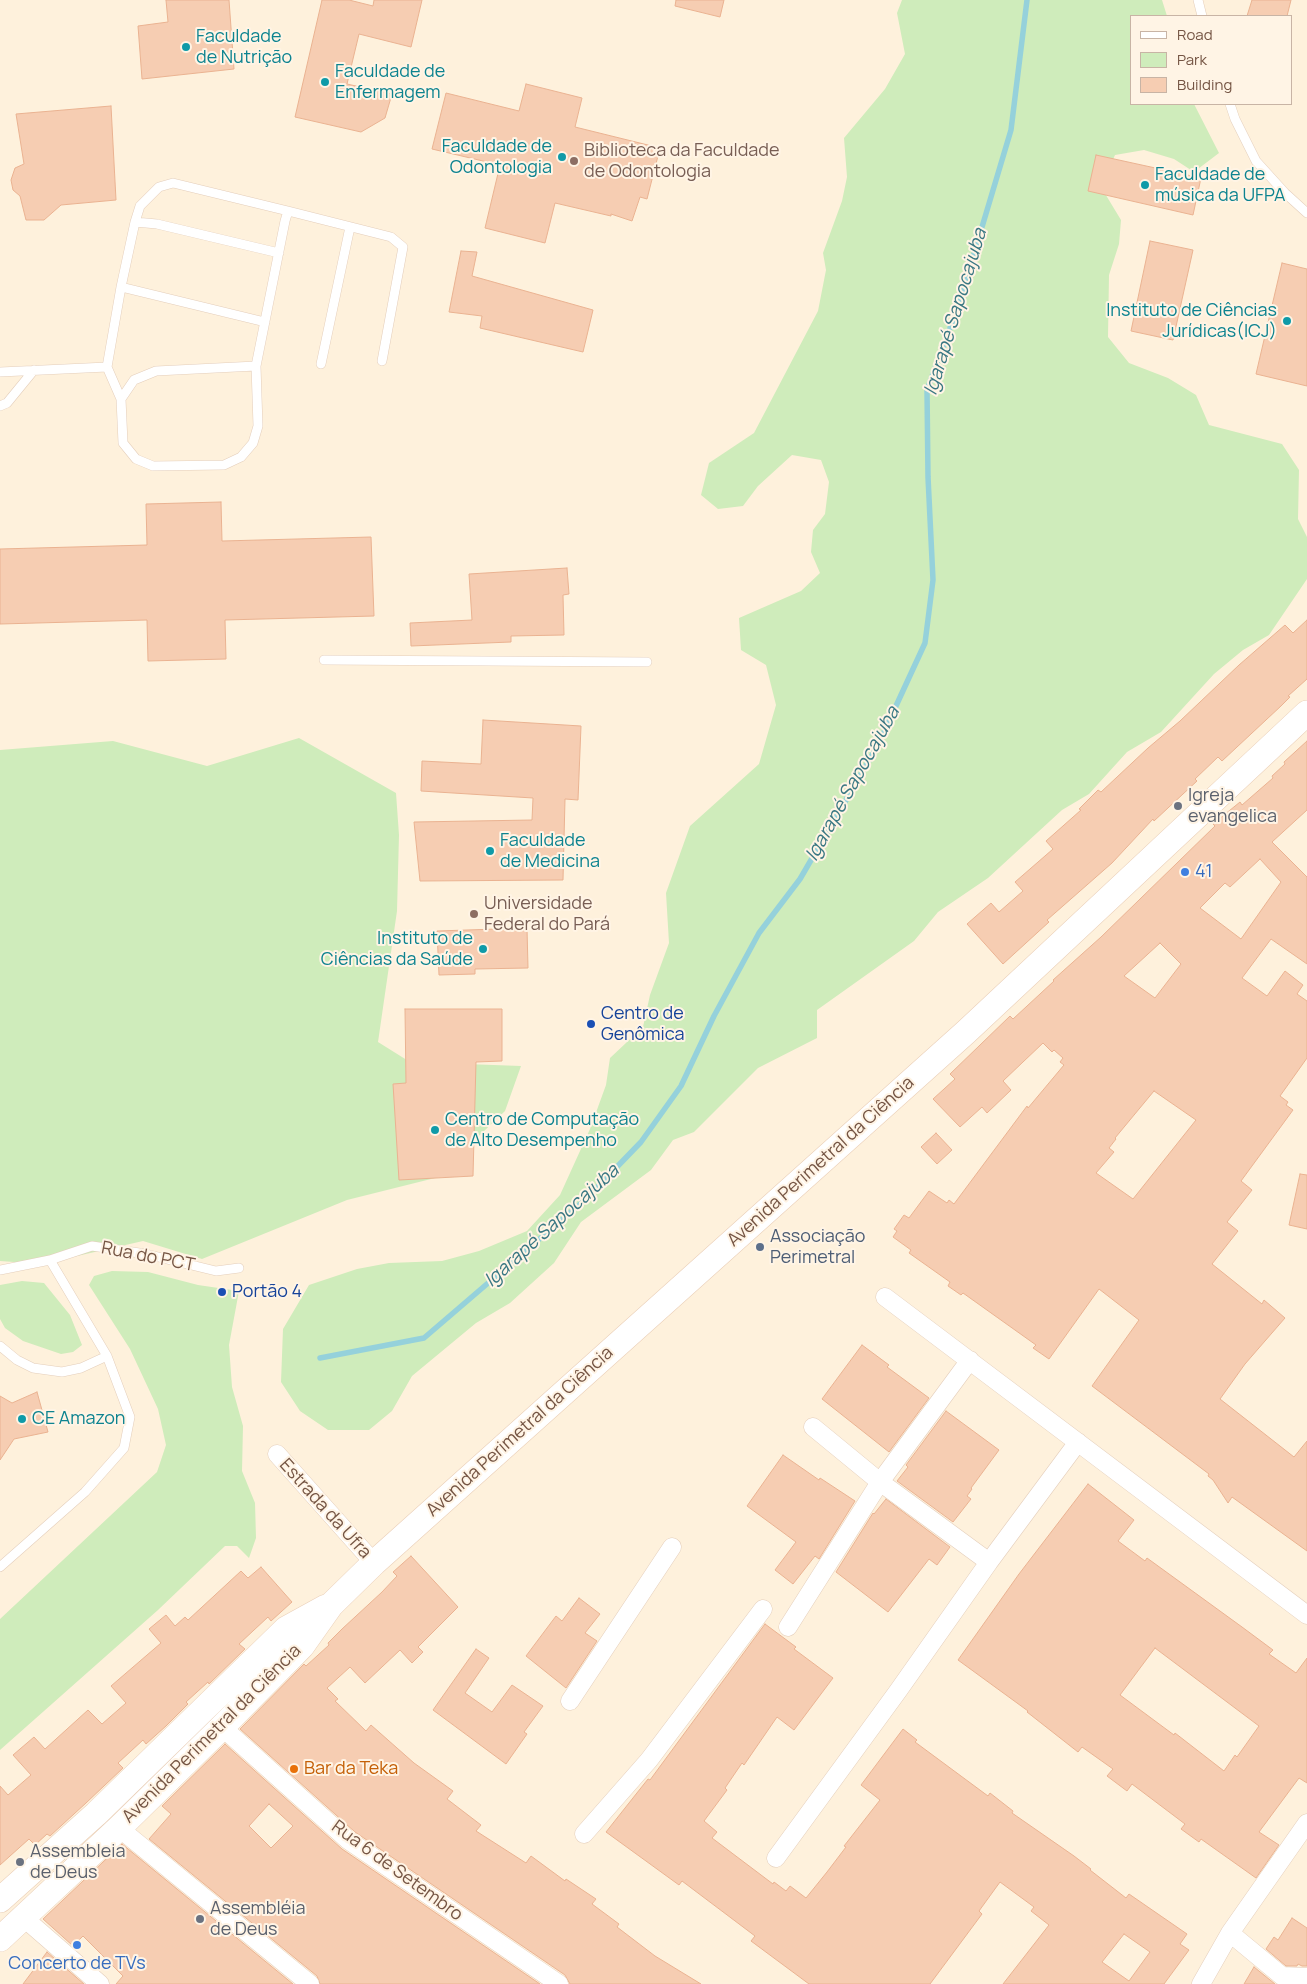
<!DOCTYPE html>
<html>
<head>
<meta charset="utf-8">
<style>
	body { margin:0 }
	#map { position:relative; width:1307px; height:1984px; overflow:hidden; background:#fef1dc; font-family:Manrope,sans-serif }
	canvas { display:block }
	.legend { position:absolute; left:1130px; top:15px; width:162px; height:90px; box-sizing:border-box; background:#fff4e5; border:1px solid #c8b4a5; margin:0; padding:6px 9px; list-style:none; font-size:15px; color:#755544 }
	.legend li { display:flex; align-items:center; gap:10px; height:25px }
	.legend b { width:25px; border:1px solid #c8b4a5 }
</style>
</head>
<body>
<div id="map">
<canvas width="1307" height="1984"></canvas>
<ul class="legend">
<li><b style="height:6px;background:#fff"></b>Road</li>
<li><b style="height:14px;background:#cfecbb"></b>Park</li>
<li><b style="height:14px;background:#f6cdb2"></b>Building</li>
</ul>
</div>
<script>
const context = document.querySelector('canvas').getContext('2d');
context.lineJoin = 'round';
function paint(path, color) {
  context.fillStyle = color;
  context.fill(path, 'evenodd');
}
function toPath(rows) {
  const path = new Path2D();
  for (const r of rows) {
    path.moveTo(r[0], r[1]);
    for (let i = 2; i < r.length; i += 2) path.lineTo(r[i], r[i + 1]);
  }
  return path;
}
function strokePath(path, color, width, dash) {
  context.strokeStyle = color;
  context.lineWidth = width;
  context.lineCap = dash ? 'butt' : 'round';
  context.setLineDash(dash || []);
  context.stroke(path);
}
function write(font, color, halo, rows, align = 'center') {
  context.font = font + ' Manrope,sans-serif';
  context.lineWidth = 4;
  context.setLineDash([]);
  context.textBaseline = 'middle';
  context.strokeStyle = halo;
  context.fillStyle = color;
  for (const [text, x, y, turn = 0] of rows) {
    context.save();
    context.translate(x, y);
    context.rotate((+turn || 0) * Math.PI / 180);
    context.textAlign = isNaN(turn) ? turn : align;
    if (halo) context.strokeText(text, 0, 0);
    context.fillText(text, 0, 0);
    context.restore();
  }
}
const green = toPath([
	[902,0,1162,0,1167,16,1131,16,1131,104,1194,104,1219,153,1194,172,1174,159,1144,150,1115,155,1101,187,1121,220,1119,244,1109,275,1108,337,1129,363,1168,378,1196,395,1209,425,1282,444,1299,470,1298,519,1307,537,1307,579,1269,635,1243,650,1214,674,1161,732,1127,752,1089,794,1062,810,988,878,938,912,914,941,817,1010,817,1038,758,1068,694,1132,673,1140,651,1170,581,1222,554,1263,510,1303,476,1323,412,1376,392,1411,369,1430,328,1430,300,1411,281,1382,283,1329,309,1285,357,1269,389,1263,442,1261,479,1251,527,1231,560,1195,590,1129,606,1085,610,1058,643,1027,650,995,669,943,666,893,690,826,759,764,776,705,766,665,741,650,739,618,801,591,820,573,811,552,813,530,825,514,829,482,821,460,792,455,758,486,743,506,718,509,701,495,709,463,754,433,818,311,826,270,823,253,842,201,847,177,844,138,885,89,905,54,897,13],
	[299,738,396,793,399,835,397,911,378,1042,410,1062,521,1066,505,1111,435,1178,347,1200,202,1259,143,1241,42,1264,0,1261,0,750,113,741,207,766],
	[112,1271,148,1272,198,1285,239,1291,229,1345,232,1387,243,1426,242,1471,255,1503,256,1538,249,1558,237,1546,225,1546,158,1610,0,1750,0,1619,157,1472,166,1445,158,1409,130,1349,89,1285,94,1276],
	[22,1281,44,1283,70,1315,82,1345,73,1352,61,1354,23,1341,5,1328,0,1319,0,1285]
]);
const stream = toPath([
	[320,1358,424,1338,586,1199,641,1142,681,1086,714,1016,759,933,800,879,878,745,925,643,933,580,928,477,927,390,959,304,1011,130,1027,0]
]);
const building = toPath([
	[166,0,229,0,234,69,142,79,138,26,168,22,166,0],
	[322,0,349,0,373,6,374,0,422,0,411,47,359,34,347,84,392,94,385,118,361,132,295,117,322,0],
	[676,0,724,0,720,17,675,6,676,0],
	[1252,0,1291,0,1287,16,1247,16,1252,0],
	[526,84,582,98,575,127,660,148,647,199,640,197,632,221,611,214,611,216,555,203,545,243,485,228,500,165,432,149,446,93,519,111,526,84],
	[111,106,116,200,61,205,44,220,26,220,20,196,13,190,11,180,15,168,24,164,16,114,111,106],
	[1096,155,1201,178,1193,215,1088,191,1096,155],
	[1150,241,1193,250,1173,340,1131,331,1150,241],
	[461,251,477,252,472,276,593,310,583,352,480,328,482,316,449,312,461,251],
	[1282,263,1307,269,1307,386,1256,374,1282,263],
	[221,502,222,541,371,537,374,616,225,620,226,659,148,661,147,620,0,624,0,549,147,545,146,504,221,502],
	[567,568,569,594,563,595,564,635,511,636,511,642,411,646,410,623,472,620,469,574,567,568],
	[1307,620,1307,679,1288,696,1290,697,1281,706,1222,761,1218,757,1195,779,1197,781,1154,821,1153,819,1112,863,1047,920,1049,922,1003,964,967,924,991,903,999,912,1023,891,1015,882,1053,849,1046,841,1081,810,1079,809,1098,790,1101,792,1148,748,1180,721,1239,665,1285,625,1293,633,1307,620],
	[483,720,581,726,578,800,565,799,563,880,420,881,414,822,532,820,533,798,421,791,422,761,481,764,483,720],
	[1307,741,1307,810,1272,842,1307,877,1307,964,1271,939,1242,978,1267,996,1285,971,1303,985,1297,994,1307,1001,1307,1058,1280,1096,1288,1102,1286,1105,1293,1110,1241,1181,1252,1190,1227,1222,1238,1231,1212,1264,1262,1304,1264,1300,1285,1318,1245,1364,1220,1399,1294,1457,1307,1441,1307,1551,1232,1497,1228,1503,1213,1480,1208,1476,1209,1474,1092,1386,1139,1320,1099,1289,1049,1359,1033,1348,1036,1345,963,1293,961,1295,948,1286,950,1282,909,1253,911,1250,893,1237,897,1231,894,1229,904,1215,909,1218,929,1191,947,1203,949,1200,954,1204,1027,1106,1028,1108,1064,1065,1060,1062,1063,1058,1054,1050,1052,1052,1043,1043,1003,1081,1011,1090,987,1113,982,1107,960,1127,933,1099,955,1079,950,1074,1010,1016,1013,1019,1054,981,1053,980,1101,937,1215,826,1213,824,1240,802,1242,805,1273,778,1272,776,1285,764,1284,762,1307,741],
	[1260,859,1281,882,1241,939,1200,908,1225,883,1230,887,1260,859],
	[1160,943,1181,964,1155,998,1124,976,1160,943],
	[1154,1091,1196,1120,1133,1199,1096,1173,1114,1152,1109,1148,1116,1139,1115,1138,1154,1091],
	[527,928,528,968,475,969,475,974,439,975,437,931,527,928],
	[405,1009,502,1009,502,1061,476,1062,473,1176,399,1180,393,1084,406,1083,405,1009],
	[936,1133,952,1150,937,1164,921,1147,936,1133],
	[1300,1174,1307,1175,1307,1229,1289,1225,1300,1174],
	[862,1345,889,1365,887,1367,929,1398,889,1452,822,1399,862,1345],
	[37,1392,48,1432,14,1439,0,1460,0,1396,12,1403,37,1392],
	[946,1411,999,1450,971,1488,972,1489,967,1496,971,1499,953,1522,897,1481,908,1467,906,1465,946,1411],
	[783,1455,819,1480,820,1478,855,1501,819,1559,815,1556,793,1584,775,1570,796,1542,747,1506,783,1455],
	[1088,1484,1134,1520,1118,1541,1145,1561,1147,1558,1242,1627,1273,1650,1269,1654,1296,1673,1307,1658,1307,1783,1299,1778,1259,1832,1279,1845,1256,1878,1201,1839,1199,1842,1181,1829,1185,1824,1132,1784,1127,1791,1107,1776,1113,1769,1082,1747,1078,1752,1027,1712,1028,1711,958,1660,1019,1574,1088,1484],
	[1155,1648,1259,1726,1237,1757,1235,1755,1224,1771,1175,1733,1174,1735,1120,1695,1155,1648],
	[886,1499,950,1547,937,1565,929,1559,888,1612,836,1572,873,1513,874,1514,886,1499],
	[411,1556,458,1607,418,1647,423,1652,412,1663,400,1650,365,1683,350,1667,327,1688,338,1699,335,1701,366,1731,371,1725,414,1763,453,1791,447,1799,481,1825,476,1831,526,1863,531,1856,565,1881,566,1879,596,1899,592,1904,619,1924,617,1927,655,1956,701,1984,570,1984,565,1975,355,1832,240,1729,304,1664,306,1666,329,1645,328,1643,342,1629,382,1592,397,1576,393,1572,411,1556],
	[261,1567,292,1602,271,1621,268,1617,239,1644,245,1649,209,1684,208,1682,186,1702,188,1704,166,1726,146,1744,143,1740,118,1763,123,1768,86,1803,50,1836,47,1834,35,1845,29,1839,0,1865,0,1786,8,1795,31,1775,13,1755,34,1737,45,1749,88,1710,102,1724,126,1703,111,1686,161,1643,149,1629,166,1615,175,1626,185,1617,188,1620,241,1571,248,1578,261,1567],
	[579,1598,600,1614,585,1633,597,1641,566,1688,526,1656,556,1616,562,1621,579,1598],
	[765,1624,796,1647,794,1649,833,1678,794,1730,777,1717,744,1765,742,1763,725,1788,727,1790,704,1821,717,1832,712,1838,773,1884,774,1882,786,1891,790,1886,806,1898,827,1872,846,1847,844,1846,880,1800,861,1785,903,1729,917,1740,915,1742,988,1796,990,1793,1013,1811,1012,1813,1074,1856,1091,1869,1090,1870,1126,1898,1129,1894,1187,1934,1180,1944,1189,1950,1164,1984,1003,1984,1049,1925,1031,1911,1034,1907,1000,1882,979,1911,982,1914,930,1984,809,1984,751,1941,755,1936,682,1881,679,1885,606,1832,648,1779,650,1780,765,1624],
	[1124,1934,1150,1952,1129,1981,1102,1962,1124,1934],
	[476,1649,489,1658,465,1693,492,1712,512,1685,543,1706,524,1732,527,1734,506,1764,433,1710,476,1649],
	[225,1744,342,1849,540,1984,320,1984,317,1976,149,1839,171,1814,162,1806,225,1744],
	[269,1804,293,1826,271,1848,249,1826,269,1804],
	[122,1844,293,1984,116,1984,123,1976,83,1936,73,1946,43,1919,122,1844],
	[1292,1918,1307,1928,1307,1966,1302,1966,1298,1964,1297,1966,1286,1966,1266,1949,1274,1937,1278,1940,1292,1918],
	[47,1952,84,1984,23,1984,47,1952],
	[1254,1967,1275,1984,1244,1984,1254,1967]
]);
const service = toPath([
	[1198,0,1202,16],
	[1230,104,1235,119,1256,161,1285,193,1307,213],
	[135,222,140,206,159,187,173,183,288,211],
	[121,287,135,222,157,224,279,253],
	[321,364,350,227],
	[256,366,156,371,134,380,121,399,123,443,136,459,153,466,224,465,241,457,253,443,258,426,256,366,285,221,288,211,391,237,403,247,382,361],
	[0,372,107,367],
	[121,399,107,367,121,287,265,322],
	[0,406,7,403,34,370],
	[324,660,647,662],
	[0,1270,50,1260,92,1246,146,1254,216,1271,239,1268],
	[0,1346,17,1360,33,1368,62,1372,81,1368,107,1356],
	[0,1567,85,1492,124,1448,130,1417,107,1356,50,1260]
]);
const minor = toPath([
	[885,1297,1307,1615],
	[813,1427,880,1482,989,1562],
	[277,1454,374,1563],
	[788,1627,880,1482,970,1360],
	[570,1701,672,1547],
	[222,1727,348,1840,559,1984],
	[119,1828,310,1984],
	[584,1834,649,1760,763,1609],
	[776,1858,898,1691,989,1562,1078,1442],
	[24,1918,100,1984],
	[1230,1933,1282,1976,1307,1977],
	[1201,1984,1230,1933,1307,1823]
]);
const secondary = toPath([
	[0,1900,96,1814,286,1629,326,1607],
	[0,1939,119,1828,222,1727,302,1646,331,1605,374,1563,966,1032,1307,713]
]);
const markers = [
	[186,47,5,"#0f9aa8"],
	[325,82,5,"#0f9aa8"],
	[562,157,5,"#0f9aa8"],
	[574,161,5,"#8d6e63"],
	[1145,185,5,"#0f9aa8"],
	[1287,321,5,"#0f9aa8"],
	[1178,806,5,"#6b7280"],
	[490,851,5,"#0f9aa8"],
	[1185,872,5,"#3f7fe0"],
	[474,914,5,"#8d6e63"],
	[483,949,5,"#0f9aa8"],
	[591,1024,5,"#1a4fb4"],
	[435,1130,5,"#0f9aa8"],
	[760,1247,5,"#5c6f8a"],
	[222,1292,5,"#1a4fb4"],
	[22,1419,5,"#0f9aa8"],
	[294,1769,5,"#e8710a"],
	[20,1862,5,"#6b7280"],
	[200,1919,5,"#6b7280"],
	[77,1945,5,"#3f7fe0"]
];
const cultureNames = [
	["Faculdade",196,37],
	["de Nutrição",196,58],
	["Faculdade de",335,72],
	["Enfermagem",335,93],
	["Faculdade de",552,147,"right"],
	["Odontologia",552,168,"right"],
	["Faculdade de",1155,175],
	["música da UFPA",1155,196],
	["Instituto de Ciências",1277,311,"right"],
	["Jurídicas(ICJ)",1277,332,"right"],
	["Faculdade",500,841],
	["de Medicina",500,862],
	["Instituto de",473,939,"right"],
	["Ciências da Saúde",473,960,"right"],
	["Centro de Computação",445,1120],
	["de Alto Desempenho",445,1141],
	["CE Amazon",32,1419]
];
const educationNames = [
	["Biblioteca da Faculdade",584,151],
	["de Odontologia",584,172],
	["Universidade",484,904],
	["Federal do Pará",484,925]
];
const worshipNames = [
	["Igreja",1188,796],
	["evangelica",1188,817],
	["Assembleia",30,1852],
	["de Deus",30,1873],
	["Assembléia",210,1909],
	["de Deus",210,1930]
];
const shopNames = [
	["41",1195,872],
	["Concerto de TVs",77,1964,"center"]
];
const transitNames = [
	["Centro de",601,1014],
	["Genômica",601,1035],
	["Portão 4",232,1292]
];
const streetNames = [
	["Avenida Perimetral da Ciência",821,1162,-42],
	["Rua do PCT",148,1257,11],
	["Avenida Perimetral da Ciência",520,1432,-42],
	["Estrada da Ufra",325,1509,48],
	["Avenida Perimetral da Ciência",212,1734,-45],
	["Rua 6 de Setembro",397,1871,36]
];
const serviceNames = [
	["Associação",770,1237],
	["Perimetral",770,1258]
];
const foodNames = [
	["Bar da Teka",304,1769]
];
const waterNames = [
	["Igarapé Sapocajuba",956,312,-73],
	["Igarapé Sapocajuba",853,784,-61],
	["Igarapé Sapocajuba",552,1226,-42]
];
paint(green, '#cfecbb');
strokePath(stream, '#95d1db', 5.5);
paint(building, '#f6cdb2');
strokePath(building, '#eab291', 1);
strokePath(service, '#e4cebb', 10);
strokePath(minor, '#e4cebb', 19);
strokePath(secondary, '#eacfb8', 26);
strokePath(service, '#fff', 9);
strokePath(minor, '#fff', 18);
strokePath(secondary, '#fff', 25);
for (const [x, y, r, color] of markers) {
  const dot = new Path2D();
  dot.arc(x, y, r, 0, 2 * Math.PI);
  context.fillStyle = color;
  context.fill(dot);
  strokePath(dot, '#fff4e5', 2);
}
write('18px', '#0d838f', '#fff4e5', cultureNames, 'left');
write('18px', '#785e54', '#fff4e5', educationNames, 'left');
write('18px', '#5b616d', '#fff4e5', worshipNames, 'left');
write('18px', '#366cbe', '#fff4e5', shopNames, 'left');
write('18px', '#164399', '#fff4e5', transitNames, 'left');
write('18px', '#755544', '#fff4e5', streetNames);
write('18px', '#4e5e75', '#fff4e5', serviceNames, 'left');
write('18px', '#c56008', '#fff4e5', foodNames, 'left');
write('italic 19px', '#397783', '#fff4e5', waterNames);
</script>
</body>
</html>
